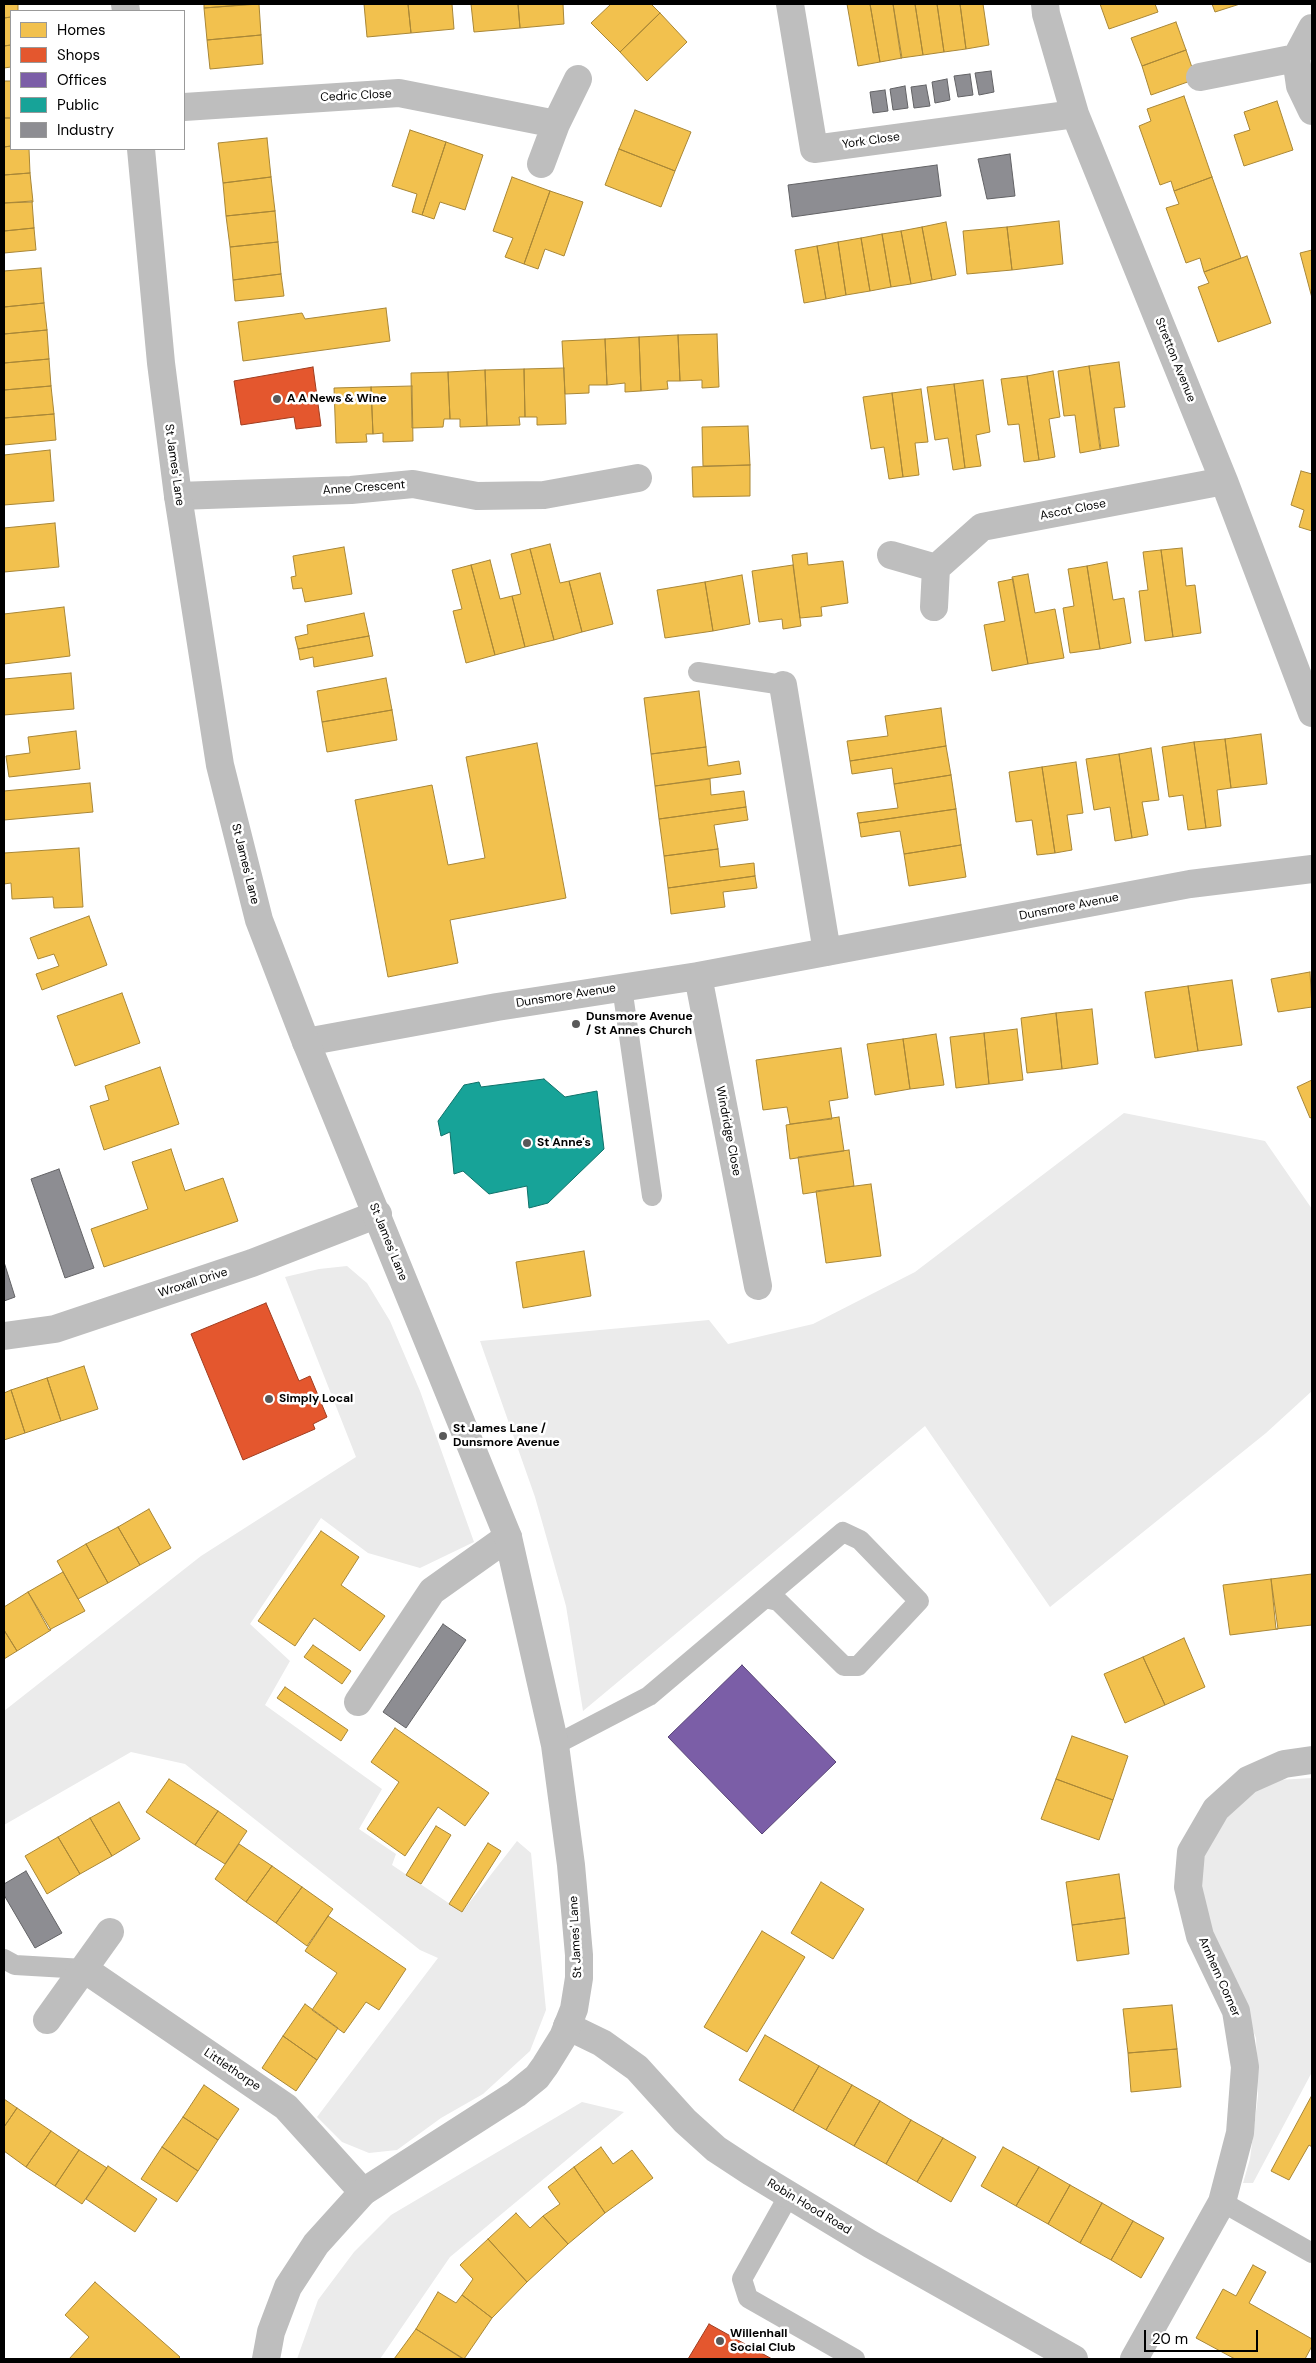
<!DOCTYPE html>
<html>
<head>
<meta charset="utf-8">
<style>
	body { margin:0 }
	#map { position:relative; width:1316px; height:2363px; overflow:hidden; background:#fff; font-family:"DM Sans",sans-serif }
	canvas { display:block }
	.frame { position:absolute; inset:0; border:5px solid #000; pointer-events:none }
	.legend { position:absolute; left:10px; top:10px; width:175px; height:140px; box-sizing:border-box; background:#fff; border:1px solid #999; margin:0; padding:6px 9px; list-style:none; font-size:15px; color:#000 }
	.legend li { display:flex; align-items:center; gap:10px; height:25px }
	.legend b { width:25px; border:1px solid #999 }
	.scale { position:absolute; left:1144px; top:2330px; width:114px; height:22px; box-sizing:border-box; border:2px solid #000; border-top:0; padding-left:6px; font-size:15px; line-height:18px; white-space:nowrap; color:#000; -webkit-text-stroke:4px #fff; paint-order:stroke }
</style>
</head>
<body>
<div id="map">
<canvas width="1316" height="2363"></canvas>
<div class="frame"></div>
<ul class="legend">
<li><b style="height:14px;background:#f2c14e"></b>Homes</li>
<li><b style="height:14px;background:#e4572e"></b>Shops</li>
<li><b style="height:14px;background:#7b5ea7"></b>Offices</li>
<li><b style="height:14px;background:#17a398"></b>Public</li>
<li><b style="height:14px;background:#8d8d92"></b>Industry</li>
</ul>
<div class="scale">20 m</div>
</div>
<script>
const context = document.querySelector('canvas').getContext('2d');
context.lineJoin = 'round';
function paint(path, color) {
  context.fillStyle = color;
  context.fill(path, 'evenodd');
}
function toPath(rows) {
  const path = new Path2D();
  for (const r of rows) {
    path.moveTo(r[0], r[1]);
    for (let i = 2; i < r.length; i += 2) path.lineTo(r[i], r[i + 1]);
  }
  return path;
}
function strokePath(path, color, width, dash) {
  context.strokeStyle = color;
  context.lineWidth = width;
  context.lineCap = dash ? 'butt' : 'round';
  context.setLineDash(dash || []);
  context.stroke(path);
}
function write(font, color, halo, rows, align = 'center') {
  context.font = font + ' "DM Sans",sans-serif';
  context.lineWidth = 5;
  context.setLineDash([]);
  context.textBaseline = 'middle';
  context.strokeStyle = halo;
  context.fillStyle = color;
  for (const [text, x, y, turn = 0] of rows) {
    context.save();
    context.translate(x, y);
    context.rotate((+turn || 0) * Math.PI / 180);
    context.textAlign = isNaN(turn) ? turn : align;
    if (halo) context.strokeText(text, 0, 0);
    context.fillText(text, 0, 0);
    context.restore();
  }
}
const green = toPath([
	[1124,1113,1265,1141,1312,1209,1312,1391,1266,1433,1050,1607,925,1426,583,1711,566,1606,535,1497,480,1341,709,1320,728,1344,813,1324,915,1272],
	[347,1266,367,1283,390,1321,420,1391,474,1542,420,1568,368,1553,321,1518,250,1624,290,1661,265,1705,382,1789,359,1829,396,1854,392,1865,462,1912,517,1841,531,1853,546,2010,530,2051,483,2094,441,2118,397,2150,369,2153,342,2142,317,2117,438,1958,420,1950,185,1764,131,1752,4,1825,4,1711,201,1556,356,1457,285,1277,319,1269],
	[1312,1778,1312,2072,1253,2183,1243,2183,1250,2159,1258,2096,1256,2038,1199,1898,1199,1869,1218,1823,1244,1796,1278,1780],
	[582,2102,624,2112,450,2257,380,2359,297,2359,318,2300,354,2252,391,2215]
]);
const homes = toPath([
	[4,4,18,4,18,11,11,11,11,17,4,18,4,4],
	[204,4,253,4,204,8,204,4],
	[259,4,261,35,207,40,204,8,259,4],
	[364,4,408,4,411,33,367,37,364,4],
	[408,4,452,4,454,29,411,33,408,4],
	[471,4,518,4,520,28,474,32,471,4],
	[518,4,563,4,564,24,520,28,518,4],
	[611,4,651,4,660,13,620,52,591,23,611,4],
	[847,4,870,4,880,62,858,66,847,4],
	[870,4,893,4,902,58,880,62,870,4],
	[893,4,915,4,923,55,901,58,893,4],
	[915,4,937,4,944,52,923,55,915,4],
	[937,4,960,4,966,49,944,52,937,4],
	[960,4,983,4,989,45,966,49,960,4],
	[1100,4,1155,4,1158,12,1109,29,1100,4],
	[1212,4,1240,4,1215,12,1212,4],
	[660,13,687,42,647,81,620,52,660,13],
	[11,17,11,45,4,46,4,18,11,17],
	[1176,22,1186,50,1142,66,1131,38,1176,22],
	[261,35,263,64,210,69,207,40,261,35],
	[11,45,11,67,4,68,4,46,11,45],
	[1186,50,1196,79,1151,95,1142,66,1186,50],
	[4,81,11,81,11,118,4,118,4,81],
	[1184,96,1212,177,1174,191,1171,181,1160,185,1139,126,1151,121,1147,109,1184,96],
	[1277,101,1293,150,1244,166,1234,135,1250,130,1244,112,1277,101],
	[635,110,691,132,675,171,619,149,635,110],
	[4,118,11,118,11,146,4,147,4,118],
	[410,130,446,142,422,215,412,212,417,194,392,186,410,130],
	[267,138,271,177,223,183,218,143,267,138],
	[446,142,483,155,465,210,440,202,434,219,422,215,446,142],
	[11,146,11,149,29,149,30,173,4,175,4,147,11,146],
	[619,149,675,171,661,207,605,185,619,149],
	[30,173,33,202,4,203,4,175,30,173],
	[271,177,275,211,226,216,223,183,271,177],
	[512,177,550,191,524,264,505,257,513,238,493,231,512,177],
	[1212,177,1241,258,1204,272,1200,258,1186,263,1166,208,1179,204,1174,191,1212,177],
	[550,191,583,202,564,256,545,249,538,269,524,264,550,191],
	[32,201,34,228,4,231,4,203,32,201],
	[275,211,278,242,230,247,226,216,275,211],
	[1059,221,1063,264,1012,270,1007,227,1059,221],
	[946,222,956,275,932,280,922,227,946,222],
	[922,227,932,280,911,284,901,231,922,227],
	[1007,227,1012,270,967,274,963,231,1007,227],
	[34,228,36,250,4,253,4,231,34,228],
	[901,231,911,284,891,287,882,234,901,231],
	[882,234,891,287,870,291,861,238,882,234],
	[861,238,870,291,846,295,838,242,861,238],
	[278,242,281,274,233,280,230,247,278,242],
	[838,242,846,295,826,299,817,246,838,242],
	[817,246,826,299,804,303,795,250,817,246],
	[1312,250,1312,298,1300,253,1312,250],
	[1247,256,1271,323,1218,342,1198,287,1209,283,1204,272,1247,256],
	[41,268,44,303,4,307,4,271,41,268],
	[281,274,284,296,235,301,233,280,281,274],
	[44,303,47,330,4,334,4,307,44,303],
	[386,308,390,341,243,361,238,322,302,313,305,319,386,308],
	[47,330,49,359,4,363,4,334,47,330],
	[717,334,719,387,702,388,702,380,680,381,678,335,717,334],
	[678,335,680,381,667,381,668,389,641,391,639,337,678,335],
	[639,337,641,391,625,392,625,383,607,385,605,339,639,337],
	[605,339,607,385,589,385,589,393,565,394,562,341,605,339],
	[49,359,51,386,4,390,4,363,49,359],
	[1119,362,1125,407,1114,408,1119,446,1100,449,1089,366,1119,362],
	[1089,366,1101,449,1080,453,1075,415,1064,416,1058,371,1089,366],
	[564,368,566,424,537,425,537,417,525,417,524,369,564,368],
	[524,369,525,417,519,417,520,425,487,426,485,370,524,369],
	[485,370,487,426,460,427,460,419,450,419,448,372,485,370],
	[1053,371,1060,417,1049,419,1055,457,1039,460,1027,376,1053,371],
	[448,372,450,419,444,419,443,427,412,428,411,373,448,372],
	[1027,376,1039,460,1024,462,1019,424,1008,425,1001,379,1027,376],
	[983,380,990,432,976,435,981,466,965,468,954,384,983,380],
	[954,384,965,468,953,470,948,438,935,440,927,387,954,384],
	[51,386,54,414,4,418,4,390,51,386],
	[412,386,413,441,383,442,383,433,373,434,371,387,412,386],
	[371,387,373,434,366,434,367,442,336,443,334,388,371,387],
	[921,389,928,442,915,443,919,475,903,477,892,393,921,389],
	[892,393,903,477,889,479,884,447,871,449,863,397,892,393],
	[54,414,56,440,4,445,4,418,54,414],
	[748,426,750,465,703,466,702,427,748,426],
	[50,450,54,501,4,505,4,455,50,450],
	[750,465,750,496,693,497,692,467,750,465],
	[1301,471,1312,474,1312,531,1299,527,1304,510,1291,505,1301,471],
	[55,523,59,567,4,572,4,528,55,523],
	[550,544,560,583,569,581,582,632,554,640,530,549,550,544],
	[344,547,352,594,305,602,302,588,293,589,291,577,296,576,293,556,344,547],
	[1182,548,1186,586,1195,585,1201,633,1173,637,1161,550,1182,548],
	[530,549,554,640,525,647,512,596,521,594,511,554,530,549],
	[1161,550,1173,637,1145,641,1139,591,1148,590,1143,552,1161,550],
	[807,553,808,565,843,561,848,603,821,607,822,616,800,618,792,555,807,553],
	[490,560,500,599,512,596,525,647,495,655,471,565,490,560],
	[1107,562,1113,600,1124,598,1131,643,1100,649,1087,566,1107,562],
	[471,565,495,655,466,663,453,611,462,609,452,570,471,565],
	[793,565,801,626,783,629,782,619,759,622,752,571,793,565],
	[1087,566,1100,649,1070,653,1063,608,1074,606,1068,569,1087,566],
	[600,573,613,624,582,632,569,581,600,573],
	[1028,574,1035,613,1055,609,1064,658,1028,664,1012,577,1028,574],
	[742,575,750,624,713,631,705,582,742,575],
	[1013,579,1028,664,992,671,984,625,1005,621,998,582,1013,579],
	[705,582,713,631,665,638,657,590,705,582],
	[64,607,70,656,4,664,4,614,64,607],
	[364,613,369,636,298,649,295,637,308,634,307,625,364,613],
	[369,636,373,656,314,667,313,657,300,660,298,649,369,636],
	[71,673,74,709,4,715,4,679,71,673],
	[386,678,392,710,322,722,317,691,386,678],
	[699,691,706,747,651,754,644,698,699,691],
	[941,708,946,746,850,761,847,741,888,736,885,716,941,708],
	[392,710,397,740,327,752,322,722,392,710],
	[76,731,80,769,9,777,6,756,30,753,28,737,76,731],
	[1261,734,1267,784,1231,788,1225,739,1261,734],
	[1225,739,1231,788,1217,790,1221,826,1206,828,1194,742,1225,739],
	[1194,742,1206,828,1188,830,1183,795,1169,797,1162,747,1194,742],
	[537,743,566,898,450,920,458,963,388,977,355,800,432,785,448,865,485,858,466,757,537,743],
	[946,746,951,775,894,784,892,768,852,774,850,761,946,746],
	[706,747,708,766,739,761,741,774,655,786,651,754,706,747],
	[1151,748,1159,800,1142,802,1148,835,1132,838,1119,754,1151,748],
	[1119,754,1132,838,1115,841,1110,807,1094,810,1086,759,1119,754],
	[1076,762,1083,813,1067,815,1072,850,1055,853,1042,767,1076,762],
	[1042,767,1055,853,1037,855,1032,820,1016,822,1009,772,1042,767],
	[951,775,956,809,859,823,857,813,898,808,894,784,951,775],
	[710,779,711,795,744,791,746,807,659,819,655,786,710,779],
	[90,783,93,812,4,820,4,791,90,783],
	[746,807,748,820,714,825,718,849,664,856,659,819,746,807],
	[956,809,961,845,904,854,900,831,861,837,859,823,956,809],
	[961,845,966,877,909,886,904,854,961,845],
	[79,848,83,907,54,908,53,897,12,899,11,883,4,884,4,853,79,848],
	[718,849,720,867,754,863,755,876,668,888,664,856,718,849],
	[755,876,757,888,723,892,725,907,671,914,668,888,755,876],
	[89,916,107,965,42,990,36,974,59,966,54,954,38,959,30,938,89,916],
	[1310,972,1312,1007,1278,1012,1271,979,1310,972],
	[1232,980,1242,1045,1198,1051,1188,986,1232,980],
	[1188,986,1198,1051,1155,1058,1145,992,1188,986],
	[122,993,140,1043,75,1066,57,1016,122,993],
	[1092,1009,1098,1064,1062,1069,1056,1013,1092,1009],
	[1056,1013,1062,1069,1027,1073,1021,1018,1056,1013],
	[1017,1029,1023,1080,989,1084,984,1033,1017,1029],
	[984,1033,989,1084,956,1088,950,1037,984,1033],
	[936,1034,944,1085,910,1089,903,1039,936,1034],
	[903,1039,910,1089,875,1095,867,1044,903,1039],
	[841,1048,848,1098,829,1101,832,1119,790,1124,787,1107,763,1110,756,1060,841,1048],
	[160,1067,179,1124,104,1150,90,1106,109,1100,105,1086,160,1067],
	[1312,1080,1312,1117,1310,1118,1297,1087,1312,1080],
	[839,1117,844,1151,790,1159,786,1125,839,1117],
	[171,1149,185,1191,223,1178,238,1221,104,1267,91,1229,148,1209,132,1162,171,1149],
	[849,1150,854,1186,803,1194,798,1157,849,1150],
	[871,1184,881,1256,826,1263,816,1191,871,1184],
	[584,1251,591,1296,523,1308,516,1262,584,1251],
	[84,1366,98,1409,61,1421,47,1378,84,1366],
	[47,1378,61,1421,25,1433,11,1390,47,1378],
	[11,1390,25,1433,4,1440,4,1393,11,1390],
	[149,1509,171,1548,140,1565,118,1527,149,1509],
	[118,1527,140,1565,108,1583,86,1544,118,1527],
	[321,1531,359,1557,341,1585,385,1616,360,1651,314,1618,295,1646,258,1621,321,1531],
	[86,1544,108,1583,78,1599,57,1561,86,1544],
	[63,1572,85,1611,49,1630,28,1592,63,1572],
	[1312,1574,1312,1625,1276,1629,1271,1579,1312,1574],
	[1271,1579,1278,1629,1230,1635,1223,1585,1271,1579],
	[28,1592,51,1630,17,1651,4,1630,4,1607,28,1592],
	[4,1630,17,1651,4,1659,4,1630],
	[1184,1638,1205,1687,1165,1705,1143,1657,1184,1638],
	[313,1645,351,1671,342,1684,304,1657,313,1645],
	[1143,1657,1165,1705,1125,1723,1104,1674,1143,1657],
	[285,1687,348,1730,341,1741,277,1698,285,1687],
	[395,1728,489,1793,465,1826,438,1807,405,1856,367,1829,399,1782,371,1762,395,1728],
	[1072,1736,1128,1756,1113,1800,1056,1779,1072,1736],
	[169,1779,218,1811,195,1845,146,1812,169,1779],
	[1056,1779,1113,1800,1099,1840,1041,1819,1056,1779],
	[119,1802,140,1839,112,1856,90,1818,119,1802],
	[218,1811,247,1831,225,1864,195,1845,218,1811],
	[90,1818,112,1856,80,1874,58,1837,90,1818],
	[436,1826,451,1835,421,1884,406,1875,436,1826],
	[58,1837,80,1874,47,1894,25,1856,58,1837],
	[488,1843,501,1851,462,1912,449,1904,488,1843],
	[239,1844,272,1866,246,1902,215,1879,239,1844],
	[272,1866,302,1887,276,1923,246,1902,272,1866],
	[1119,1874,1125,1918,1072,1925,1066,1882,1119,1874],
	[821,1882,864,1909,833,1959,791,1933,821,1882],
	[302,1887,333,1909,307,1946,276,1923,302,1887],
	[328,1916,406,1969,379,2010,366,2002,344,2033,312,2010,337,1973,305,1951,328,1916],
	[1125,1918,1129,1954,1077,1961,1072,1925,1125,1918],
	[762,1931,805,1957,747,2052,704,2027,762,1931],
	[305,2004,338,2028,317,2060,283,2036,305,2004],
	[1172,2005,1177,2049,1128,2053,1123,2009,1172,2005],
	[765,2035,819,2066,793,2111,739,2080,765,2035],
	[283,2036,317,2060,296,2091,262,2068,283,2036],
	[1177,2049,1181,2087,1131,2092,1128,2053,1177,2049],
	[819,2066,852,2085,826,2130,793,2111,819,2066],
	[204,2085,239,2109,218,2140,183,2117,204,2085],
	[852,2085,880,2101,854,2146,826,2130,852,2085],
	[1312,2095,1312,2147,1309,2145,1289,2180,1271,2171,1312,2095],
	[4,2099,17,2108,4,2127,4,2099],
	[880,2101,911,2120,886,2164,854,2146,880,2101],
	[17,2108,51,2131,26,2167,4,2151,4,2127,17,2108],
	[183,2117,218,2140,198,2171,162,2147,183,2117],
	[911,2120,943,2138,917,2182,886,2164,911,2120],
	[51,2131,79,2150,55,2186,26,2167,51,2131],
	[943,2138,976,2157,951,2202,917,2182,943,2138],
	[162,2147,198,2171,177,2202,141,2179,162,2147],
	[601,2147,613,2164,632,2150,653,2178,605,2213,574,2167,601,2147],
	[1003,2147,1039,2167,1016,2206,981,2186,1003,2147],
	[79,2150,107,2168,82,2204,55,2186,79,2150],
	[108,2166,157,2199,135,2232,86,2199,108,2166],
	[574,2167,605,2213,568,2244,543,2216,560,2204,548,2187,574,2167],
	[1039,2167,1070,2185,1048,2224,1016,2206,1039,2167],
	[1070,2185,1102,2203,1080,2243,1048,2224,1070,2185],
	[1102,2203,1133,2221,1111,2260,1080,2243,1102,2203],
	[516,2213,530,2228,543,2216,568,2244,527,2282,488,2239,516,2213],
	[1133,2221,1164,2238,1141,2278,1111,2260,1133,2221],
	[488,2239,527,2282,492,2318,462,2295,473,2279,460,2265,488,2239],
	[1253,2265,1266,2272,1249,2303,1312,2339,1312,2346,1305,2359,1235,2359,1196,2338,1223,2289,1236,2296,1253,2265],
	[95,2282,180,2357,178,2359,69,2359,89,2337,65,2315,95,2282],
	[438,2292,456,2303,462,2295,492,2318,464,2359,416,2329,438,2292],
	[416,2329,463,2359,394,2359,416,2329]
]);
const shops = toPath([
	[313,367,321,426,296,429,294,417,241,425,234,381,313,367],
	[266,1303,299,1381,310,1376,327,1417,313,1424,315,1429,243,1460,191,1334,266,1303],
	[709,2324,772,2359,688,2359,709,2324]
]);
const offices = toPath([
	[742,1665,836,1762,762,1834,668,1737,742,1665]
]);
const public = toPath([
	[544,1079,565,1097,597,1091,604,1149,548,1203,529,1208,527,1186,489,1194,463,1171,454,1174,450,1132,441,1136,438,1121,464,1085,479,1082,481,1087,544,1079]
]);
const industry = toPath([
	[991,71,994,92,979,95,975,73,991,71],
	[970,74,973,95,958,97,954,76,970,74],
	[947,79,950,100,935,103,932,82,947,79],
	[926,85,930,106,914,108,911,87,926,85],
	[905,86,908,108,893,110,890,89,905,86],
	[885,90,888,111,873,113,870,92,885,90],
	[1010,154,1015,196,987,199,978,159,1010,154],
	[937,165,941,196,792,217,788,185,937,165],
	[59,1169,94,1268,65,1278,31,1179,59,1169],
	[4,1262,15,1297,4,1301,4,1262],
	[443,1624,466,1640,406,1728,383,1712,443,1624],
	[26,1871,62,1933,35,1948,4,1895,4,1884,26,1871]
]);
const service = toPath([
	[698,672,783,685],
	[622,987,652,1196],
	[555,1745,649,1696,843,1532,860,1540,919,1601,858,1666,844,1666,778,1601,766,1598],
	[4,1959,15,1965,84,1969],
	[789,2195,742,2279,748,2298,855,2359],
	[1222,2202,1312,2253]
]);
const minor = toPath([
	[790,4,814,149,1075,114],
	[1045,4,1046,14,1075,114,1224,481,1312,713],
	[1312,28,1296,58,1300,86,1312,111],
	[1200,77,1296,58],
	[184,107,399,93,556,124],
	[541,164,556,124,578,79],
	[178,496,351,490,413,484,477,496,544,495,638,478],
	[891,555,936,568],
	[934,607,936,568,982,527,1224,481],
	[783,685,827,952],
	[698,976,758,1286],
	[306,1042,497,1007,698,976,1190,884,1312,869],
	[4,1336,55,1329,252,1263,378,1214],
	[358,1702,432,1591,508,1537],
	[84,1969,286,2107,363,2192],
	[47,2020,110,1932],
	[567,2026,602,2043,637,2068,685,2121,716,2149,751,2172,870,2244,1074,2359],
	[1134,2359,1222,2202,1240,2133,1245,2067,1236,2011,1200,1936,1188,1887,1191,1852,1216,1809,1248,1780,1284,1764,1312,1760]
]);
const tertiary = toPath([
	[125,4,126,11],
	[141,149,161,363,178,496,220,765,259,920,306,1042,508,1537,555,1745,571,1865,579,1955,579,1978,574,2009,563,2037,545,2066,537,2077,516,2094,363,2192,316,2244,288,2287,271,2332,266,2359]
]);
const markers = [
	[277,399,5,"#595959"],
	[576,1024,5,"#595959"],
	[527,1143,5,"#595959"],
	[269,1399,5,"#595959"],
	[443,1436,5,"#595959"],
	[720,2341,5,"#595959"]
];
const streetNames = [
	["Cedric Close",356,96,-3],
	["York Close",871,141,-8],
	["Stretton Avenue",1175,360,68],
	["St James' Lane",174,465,82],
	["Anne Crescent",364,488,-4],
	["Ascot Close",1073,510,-11],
	["St James' Lane",245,864,76],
	["Dunsmore Avenue",1069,907,-11],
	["Dunsmore Avenue",566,996,-9],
	["Windridge Close",728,1131,79],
	["St James' Lane",388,1242,68],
	["Wroxall Drive",193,1283,-18],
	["St James' Lane",576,1937,-93],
	["Arnhem Corner",1219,1977,66],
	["Littlethorpe",232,2070,34],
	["Robin Hood Road",809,2207,31]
];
const poiNames = [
	["A A News & Wine",287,399],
	["Dunsmore Avenue",586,1017],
	["/ St Annes Church",586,1031],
	["St Anne's",537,1143],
	["Simply Local",279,1399],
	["St James Lane /",453,1429],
	["Dunsmore Avenue",453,1443],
	["Willenhall",730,2334],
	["Social Club",730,2348]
];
paint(green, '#ebebeb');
paint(homes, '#f2c14e');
strokePath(homes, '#a98737', 1);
paint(shops, '#e4572e');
strokePath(shops, '#a03d20', 1);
paint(offices, '#7b5ea7');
strokePath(offices, '#564275', 1);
paint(public, '#17a398');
strokePath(public, '#10726a', 1);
paint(industry, '#8d8d92');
strokePath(industry, '#636366', 1);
strokePath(service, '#bebebe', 20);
strokePath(minor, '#bebebe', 28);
strokePath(tertiary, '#bebebe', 28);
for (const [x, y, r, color] of markers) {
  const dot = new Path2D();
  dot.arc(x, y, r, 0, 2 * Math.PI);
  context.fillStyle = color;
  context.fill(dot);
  strokePath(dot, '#fff', 2);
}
write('12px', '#000', '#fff', streetNames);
write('bold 12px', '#000', '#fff', poiNames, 'left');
</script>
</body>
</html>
